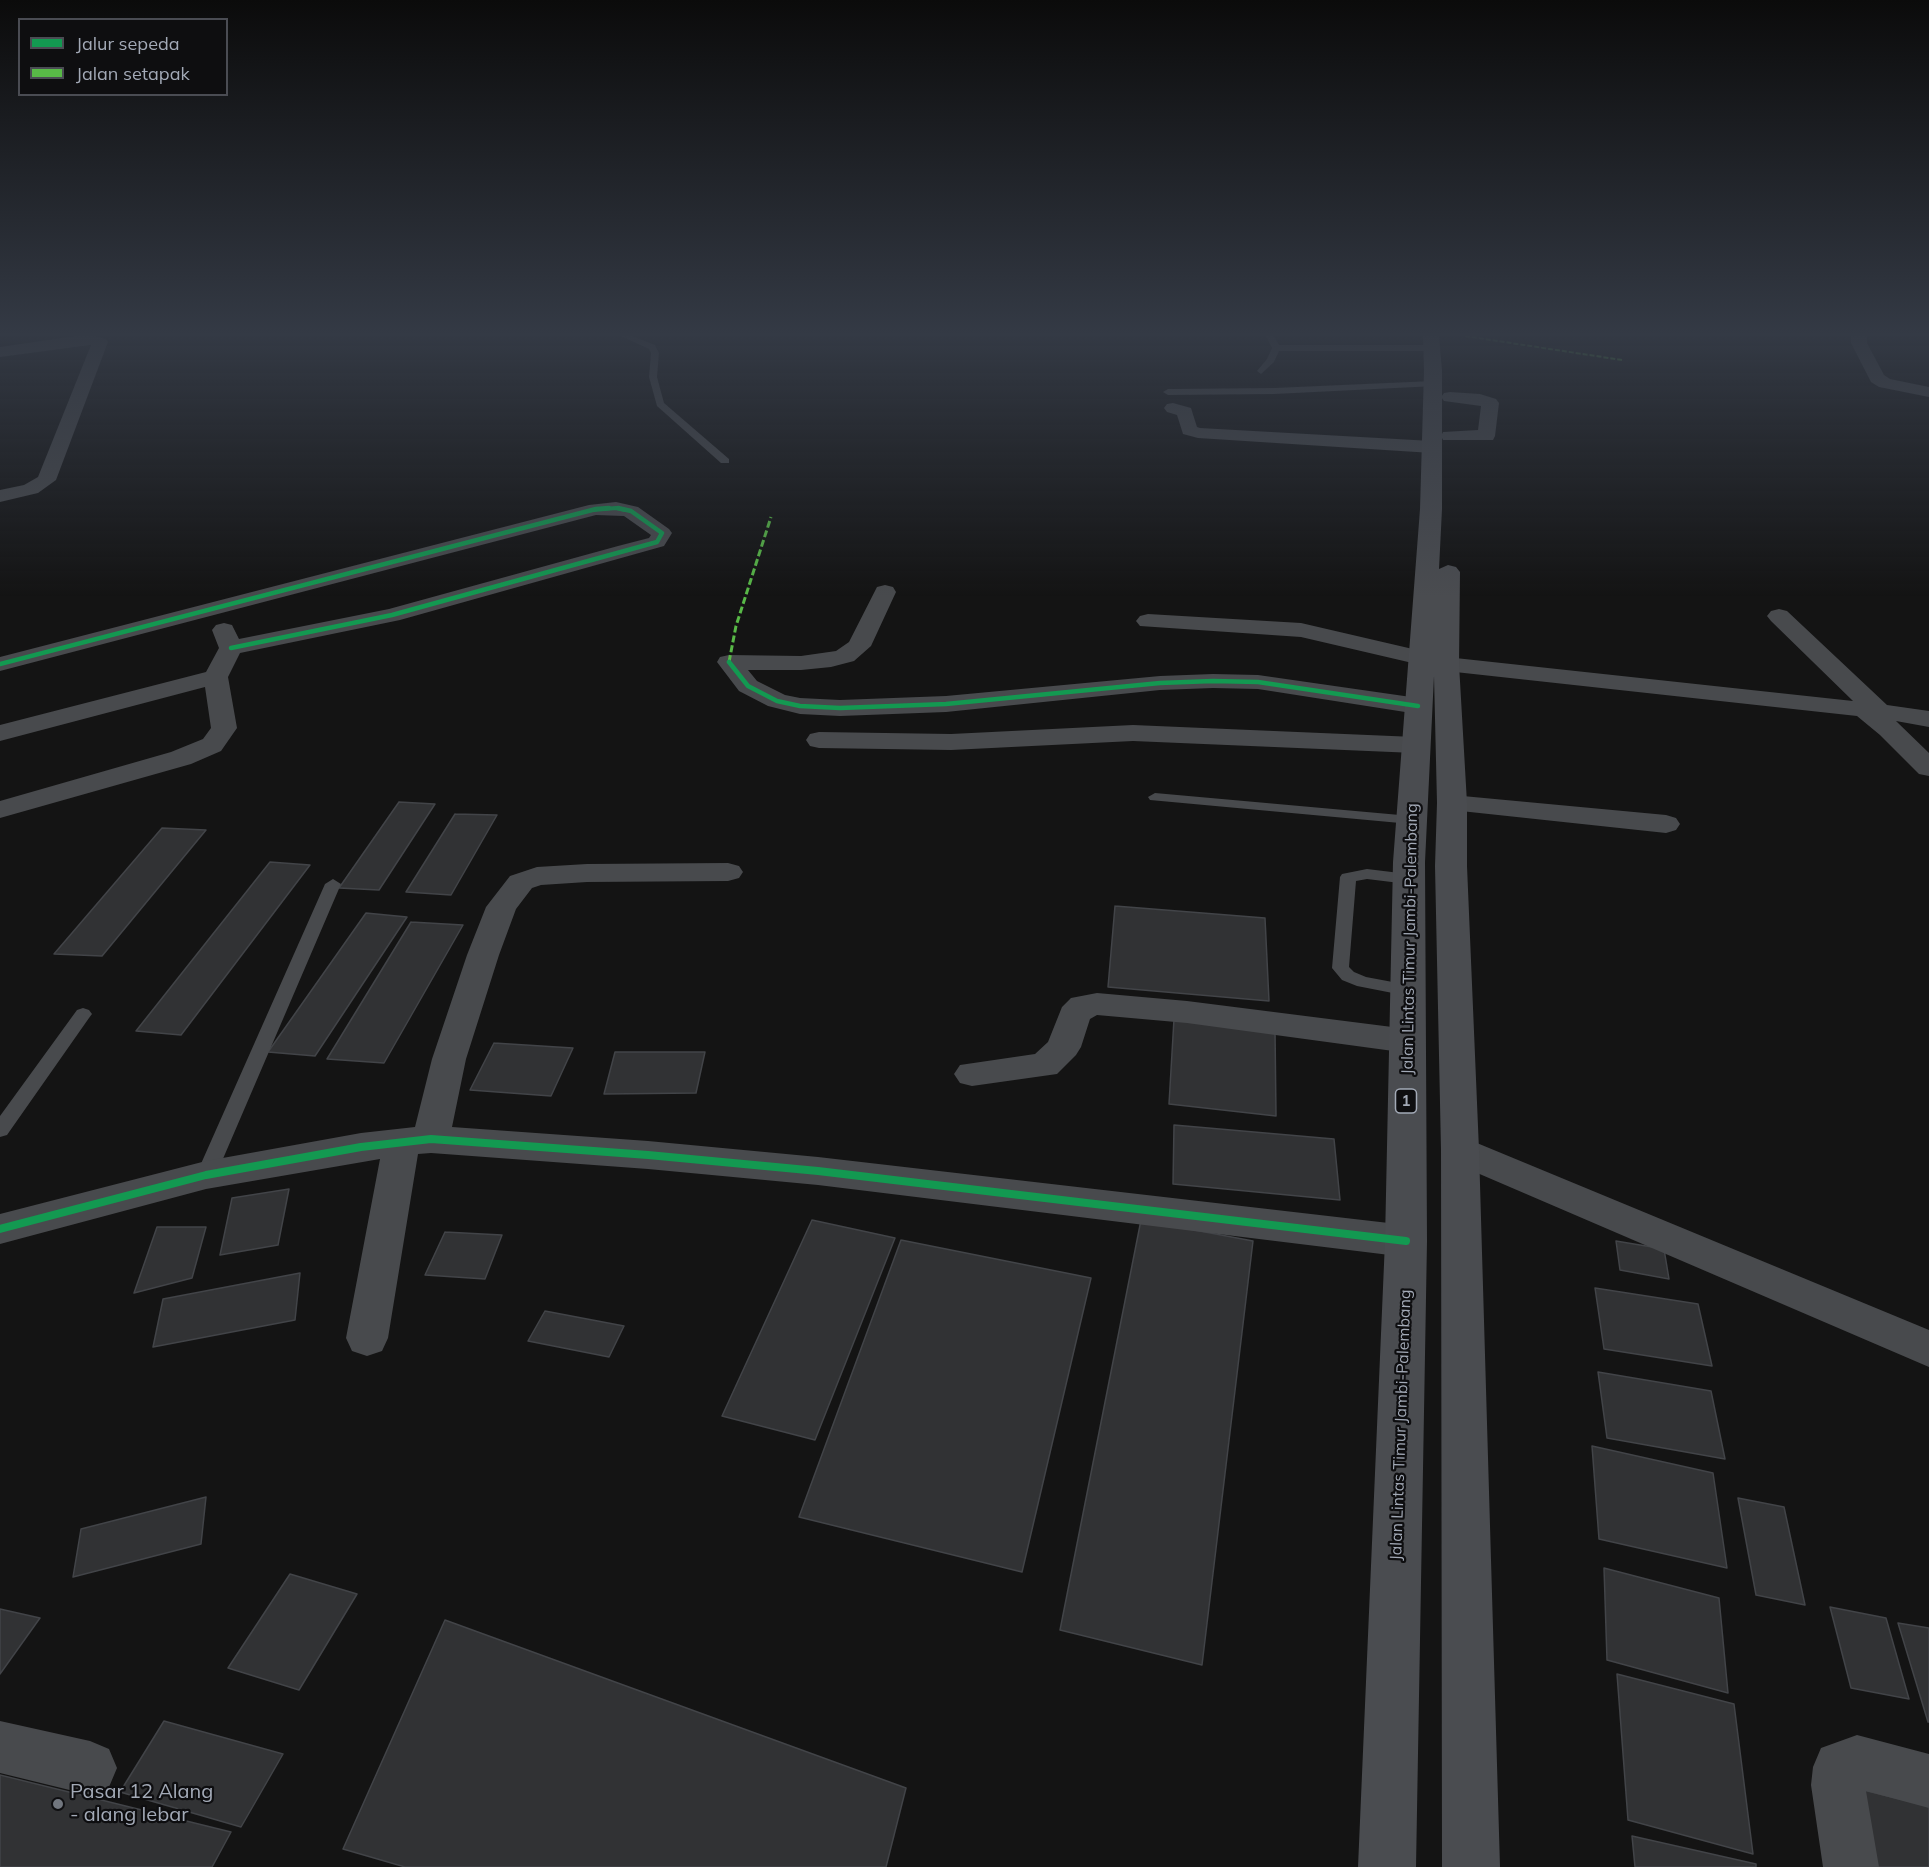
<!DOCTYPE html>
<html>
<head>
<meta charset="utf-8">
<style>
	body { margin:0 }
	#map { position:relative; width:1929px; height:1867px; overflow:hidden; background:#141414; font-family:Mulish,sans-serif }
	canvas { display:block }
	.legend { position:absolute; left:18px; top:18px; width:210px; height:78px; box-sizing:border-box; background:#0e0e10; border:2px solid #4a4c53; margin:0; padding:8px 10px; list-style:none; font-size:18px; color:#a3aab7 }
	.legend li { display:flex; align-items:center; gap:12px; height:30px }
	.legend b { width:30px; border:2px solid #4a4c53 }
</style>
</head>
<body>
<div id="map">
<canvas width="1929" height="1867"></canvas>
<ul class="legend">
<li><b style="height:8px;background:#139951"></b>Jalur sepeda</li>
<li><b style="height:8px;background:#58b947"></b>Jalan setapak</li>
</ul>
</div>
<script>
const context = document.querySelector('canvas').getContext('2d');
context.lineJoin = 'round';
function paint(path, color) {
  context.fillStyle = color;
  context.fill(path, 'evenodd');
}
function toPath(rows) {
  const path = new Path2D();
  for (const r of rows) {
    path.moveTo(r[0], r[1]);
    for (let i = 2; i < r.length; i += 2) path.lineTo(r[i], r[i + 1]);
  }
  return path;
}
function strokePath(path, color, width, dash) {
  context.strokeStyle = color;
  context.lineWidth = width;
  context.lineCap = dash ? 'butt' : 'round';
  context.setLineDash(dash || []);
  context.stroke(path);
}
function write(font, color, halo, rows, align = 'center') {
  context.font = font + ' Mulish,sans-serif';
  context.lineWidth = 4.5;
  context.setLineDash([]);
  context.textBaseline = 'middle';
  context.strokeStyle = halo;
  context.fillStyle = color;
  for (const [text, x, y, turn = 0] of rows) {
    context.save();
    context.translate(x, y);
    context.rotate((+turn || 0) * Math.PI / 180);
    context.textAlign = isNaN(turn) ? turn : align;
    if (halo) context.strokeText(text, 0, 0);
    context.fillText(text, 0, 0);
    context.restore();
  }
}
const building = toPath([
	[399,802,435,804,379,890,339,888,399,802],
	[455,814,497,815,451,895,406,892,455,814],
	[162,828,206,830,102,956,54,954,162,828],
	[270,862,310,865,181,1035,136,1031,270,862],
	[1115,906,1265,918,1269,1001,1108,987,1115,906],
	[366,913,407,917,315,1056,268,1052,366,913],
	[411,922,463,925,384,1063,327,1059,411,922],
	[1174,1019,1275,1029,1276,1116,1169,1104,1174,1019],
	[494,1043,573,1048,551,1096,470,1090,494,1043],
	[615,1052,705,1052,696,1093,604,1094,615,1052],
	[1174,1125,1334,1139,1340,1200,1173,1184,1174,1125],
	[289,1189,278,1245,220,1255,232,1198,289,1189],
	[812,1220,895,1238,815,1440,722,1416,812,1220],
	[1141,1220,1253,1241,1202,1665,1060,1630,1141,1220],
	[157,1227,206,1227,192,1278,134,1293,157,1227],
	[445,1232,502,1235,485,1279,425,1275,445,1232],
	[901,1240,1091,1278,1022,1572,799,1517,901,1240],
	[1616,1241,1664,1249,1669,1279,1620,1270,1616,1241],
	[300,1273,295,1320,153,1347,163,1299,300,1273],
	[1595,1288,1698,1304,1712,1366,1604,1349,1595,1288],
	[545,1311,624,1326,609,1357,528,1341,545,1311],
	[1598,1372,1711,1391,1725,1459,1607,1438,1598,1372],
	[1592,1446,1713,1473,1727,1568,1599,1539,1592,1446],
	[206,1497,201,1544,73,1577,81,1529,206,1497],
	[1738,1498,1784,1507,1805,1605,1756,1595,1738,1498],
	[1604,1568,1719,1598,1728,1693,1607,1660,1604,1568],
	[290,1574,357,1594,299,1690,228,1668,290,1574],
	[1830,1607,1886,1618,1909,1699,1851,1688,1830,1607],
	[0,1609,40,1618,0,1674,0,1609],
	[445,1620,906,1788,886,1867,405,1867,343,1849,445,1620],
	[1898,1623,1929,1628,1929,1722,1928,1722,1898,1623],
	[1617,1674,1734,1704,1753,1854,1628,1820,1617,1674],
	[164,1721,283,1754,241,1827,120,1792,164,1721],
	[0,1775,231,1832,212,1867,0,1867,0,1775],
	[1859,1789,1929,1806,1929,1867,1873,1867,1859,1789],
	[1632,1836,1756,1864,1756,1867,1635,1867,1632,1836]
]);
const lane = toPath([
	[621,336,632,336,655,345,659,353,657,377,664,403,729,459,729,463,721,463,657,406,649,377,651,353,649,349,621,336],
	[1266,336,1274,336,1279,345,1430,345,1434,348,1430,351,1279,351,1274,362,1261,374,1257,371,1267,359,1272,348,1266,336],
	[1433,381,1436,382,1436,386,1274,394,1168,395,1163,392,1168,389,1274,388,1433,381],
	[1155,793,1411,816,1418,820,1411,824,1150,800,1148,797,1155,793],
	[1367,869,1408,874,1416,879,1408,884,1367,879,1356,881,1349,967,1354,972,1366,977,1414,986,1417,990,1414,994,1408,996,1357,986,1342,980,1332,968,1340,877,1342,874,1367,869],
	[333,879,341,884,216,1175,213,1180,206,1182,199,1180,196,1175,325,884,333,879],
	[83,1008,89,1010,92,1014,89,1018,7,1135,0,1137,0,1116,77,1010,83,1008]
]);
const street = toPath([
	[76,336,95,336,106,339,108,342,56,480,38,493,0,502,0,490,24,485,38,477,91,345,0,357,0,347,76,336],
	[1851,336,1867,336,1867,343,1884,375,1890,379,1929,387,1929,397,1879,387,1871,382,1851,343,1851,336],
	[1450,392,1480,394,1496,399,1499,403,1495,436,1493,440,1443,440,1441,436,1443,432,1478,430,1481,406,1444,401,1441,397,1444,393,1450,392],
	[1173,403,1191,408,1197,427,1200,428,1432,441,1439,443,1441,447,1439,451,1432,453,1198,438,1183,434,1177,415,1167,412,1164,408,1167,404,1173,403],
	[616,502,638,507,669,529,672,533,664,546,400,620,240,653,228,677,237,728,221,751,191,764,0,818,0,801,171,752,203,739,211,728,205,687,0,741,0,725,206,672,219,648,212,630,216,625,224,623,232,625,239,639,389,609,618,546,649,538,651,535,624,516,596,515,0,671,0,657,589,505,616,502],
	[885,585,893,587,896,592,871,646,854,661,831,667,801,670,748,670,757,681,785,695,800,698,840,700,946,696,1160,676,1213,674,1258,675,1418,698,1427,701,1431,706,1427,711,1418,714,1258,689,1213,688,1160,690,946,712,840,716,800,714,768,706,739,691,717,662,720,657,729,655,801,656,836,651,849,642,877,587,885,585],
	[1779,609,1787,611,1887,705,1929,711,1929,727,1896,721,1929,753,1929,776,1919,774,1880,735,1857,716,1446,671,1437,669,1434,664,1437,659,1446,657,1853,701,1771,621,1767,616,1771,611,1779,609],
	[1148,614,1301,623,1430,653,1433,658,1430,663,1421,665,1301,637,1140,626,1136,621,1140,616,1148,614],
	[1133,725,1415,737,1424,739,1428,745,1424,751,1415,753,1133,741,951,750,819,748,810,746,806,740,810,734,819,732,951,734,1133,725],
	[1452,795,1666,815,1676,818,1680,824,1676,830,1666,833,1442,809,1438,803,1442,797,1452,795],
	[728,863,739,866,743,872,739,878,728,881,587,882,541,885,532,888,516,909,499,955,466,1059,452,1127,648,1141,818,1157,1406,1225,1420,1230,1426,1241,1420,1252,1406,1257,818,1185,648,1169,431,1153,418,1154,388,1338,382,1351,367,1356,352,1351,346,1338,380,1159,206,1189,0,1244,0,1214,206,1161,361,1133,415,1127,432,1059,467,955,486,907,510,876,537,867,587,864,728,863],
	[1097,993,1187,1001,1408,1029,1420,1033,1425,1041,1420,1049,1408,1053,1187,1023,1097,1015,1090,1019,1081,1047,1076,1055,1057,1074,972,1086,960,1083,954,1074,960,1065,1035,1054,1048,1042,1062,1007,1071,998,1097,993],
	[1460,1136,1929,1330,1929,1367,1447,1160,1441,1150,1447,1140,1460,1136],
	[0,1721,90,1741,109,1749,117,1768,109,1787,90,1795,0,1773,0,1721],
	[1857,1735,1929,1754,1929,1808,1866,1791,1879,1867,1823,1867,1811,1785,1813,1767,1821,1748,1857,1735]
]);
const highway = toPath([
	[1423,336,1439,336,1442,370,1442,509,1439,569,1448,565,1456,567,1460,572,1459,664,1467,803,1467,866,1479,1150,1500,1867,1442,1867,1441,1150,1435,866,1437,803,1434,676,1425,862,1427,1241,1416,1867,1358,1867,1385,1241,1393,862,1420,509,1424,370,1423,336]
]);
const quietFar1 = toPath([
	[1465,336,1622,360]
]);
const quiet = toPath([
	[729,662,736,626,771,517]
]);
const cyclewayFar2 = toPath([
	[593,510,616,508,625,510]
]);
const cyclewayFar1 = toPath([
	[231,648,392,615,657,542,662,533,631,511,618,508],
	[729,662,748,686,777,701,800,706,840,708,946,704,1160,683,1213,681,1258,682,1418,706],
	[0,664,596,509,609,508]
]);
const cycleway = toPath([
	[0,1229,206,1175,361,1147,431,1139,648,1155,818,1171,1406,1241]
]);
const markers = [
	[58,1804,6,"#71767e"]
];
const shields = [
	[1406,1101,21]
];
const shieldNames = [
	["1",1406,1101]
];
const streetNames = [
	["Jalan Lintas Timur Jambi-Palembang",1410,939,-89],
	["Jalan Lintas Timur Jambi-Palembang",1401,1425,-88]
];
const nearPoinames = [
	["Pasar 12 Alang",70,1792],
	["- alang lebar",70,1815]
];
paint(building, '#313234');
strokePath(building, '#424448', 1.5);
paint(lane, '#484a4d');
paint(street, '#484a4d');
paint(highway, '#4a4c50');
strokePath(quietFar1, '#58b947', 2, [5, 2]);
strokePath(quiet, '#58b947', 3, [7, 3]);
strokePath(cyclewayFar2, '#139951', 4);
strokePath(cyclewayFar1, '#139951', 4.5);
strokePath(cycleway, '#139951', 8);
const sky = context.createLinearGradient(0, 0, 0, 597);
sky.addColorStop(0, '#0b0b0b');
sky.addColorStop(0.56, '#343a45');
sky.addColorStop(1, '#343a4500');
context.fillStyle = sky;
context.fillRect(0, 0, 1929, 597);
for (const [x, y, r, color] of markers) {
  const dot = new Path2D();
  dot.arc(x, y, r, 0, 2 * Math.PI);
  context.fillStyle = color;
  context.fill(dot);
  strokePath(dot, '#0e0e10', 2);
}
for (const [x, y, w] of shields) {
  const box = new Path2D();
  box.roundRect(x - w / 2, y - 12, w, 24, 4.5);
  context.fillStyle = '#0e0e10';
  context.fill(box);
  strokePath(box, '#a3aab7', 1.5);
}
write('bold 15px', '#a3aab7', null, shieldNames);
write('16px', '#a3aab7', '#0e0e10', streetNames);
write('20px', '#a3aab7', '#0e0e10', nearPoinames, 'left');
</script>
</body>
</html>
